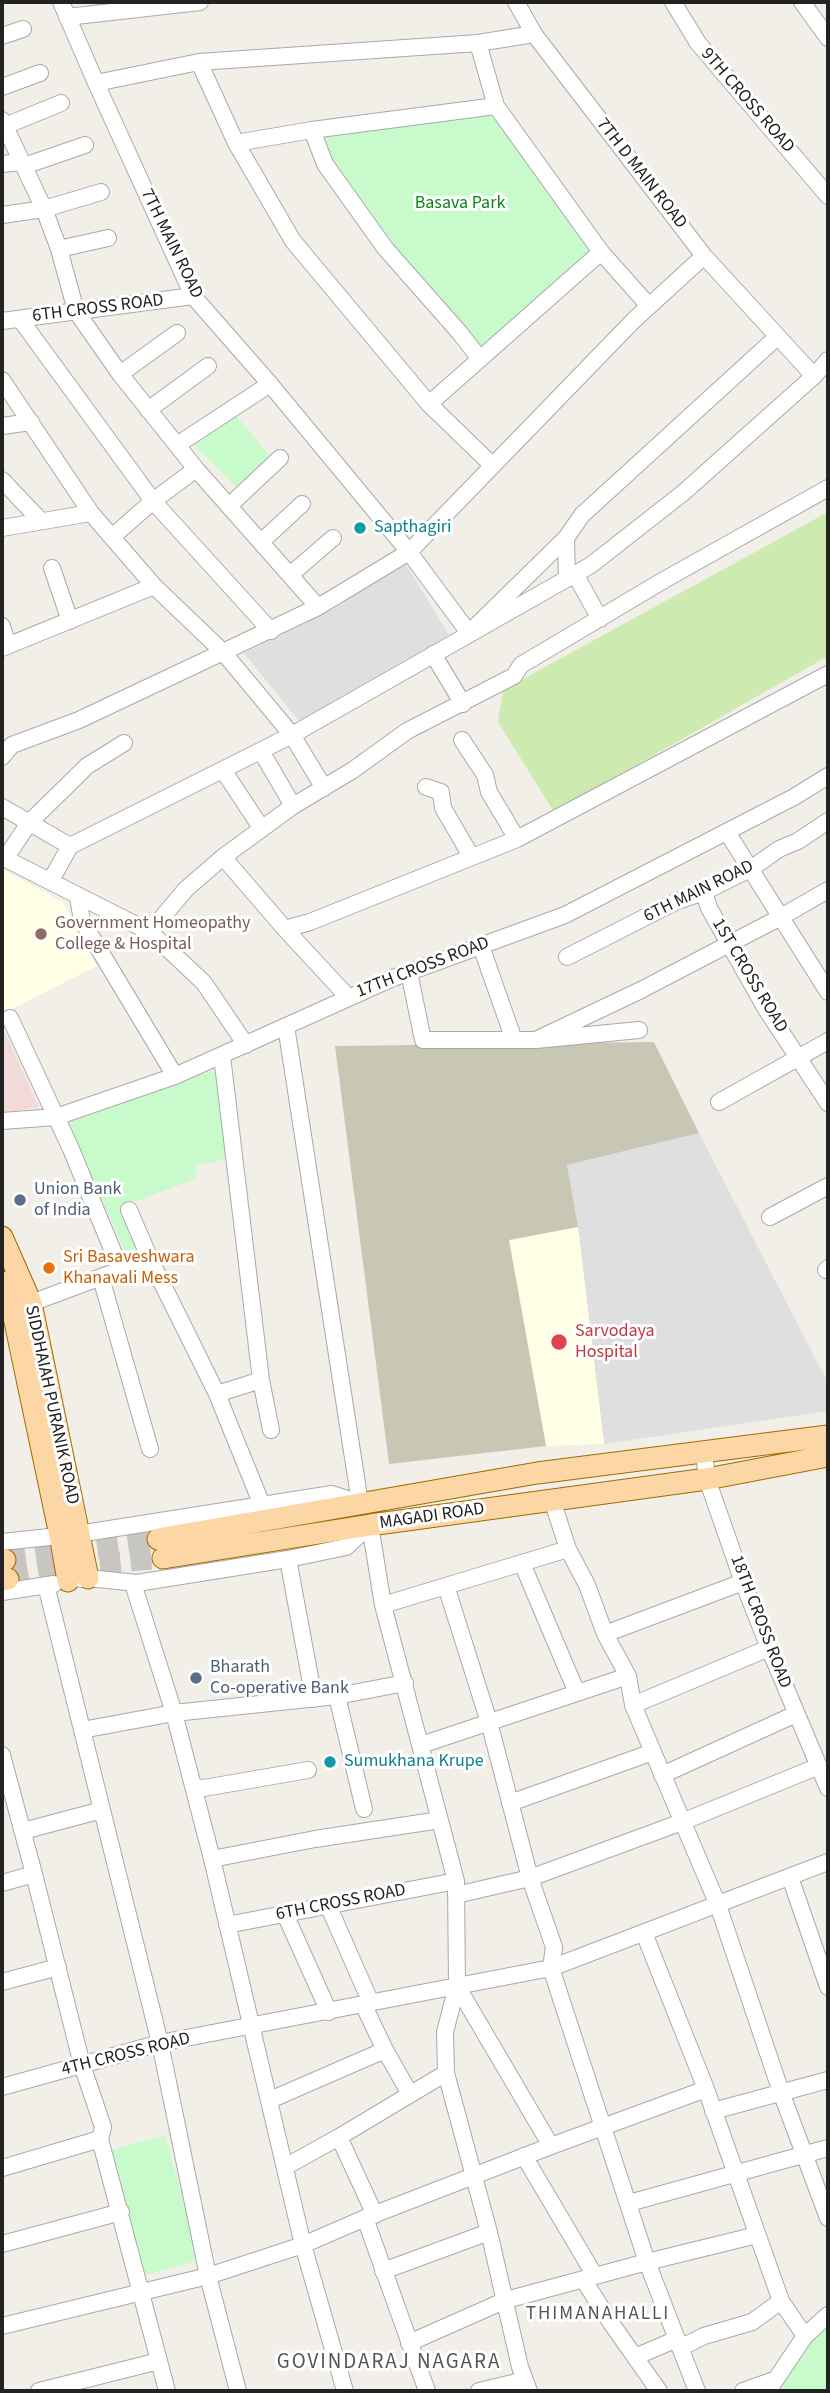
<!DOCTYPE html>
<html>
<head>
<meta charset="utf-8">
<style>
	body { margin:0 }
	#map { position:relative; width:830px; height:2393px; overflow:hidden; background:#f2efe9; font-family:"Source Sans 3",sans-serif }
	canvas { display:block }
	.frame { position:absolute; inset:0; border:4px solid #222; pointer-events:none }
</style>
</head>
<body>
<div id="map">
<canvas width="830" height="2393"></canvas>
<div class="frame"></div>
</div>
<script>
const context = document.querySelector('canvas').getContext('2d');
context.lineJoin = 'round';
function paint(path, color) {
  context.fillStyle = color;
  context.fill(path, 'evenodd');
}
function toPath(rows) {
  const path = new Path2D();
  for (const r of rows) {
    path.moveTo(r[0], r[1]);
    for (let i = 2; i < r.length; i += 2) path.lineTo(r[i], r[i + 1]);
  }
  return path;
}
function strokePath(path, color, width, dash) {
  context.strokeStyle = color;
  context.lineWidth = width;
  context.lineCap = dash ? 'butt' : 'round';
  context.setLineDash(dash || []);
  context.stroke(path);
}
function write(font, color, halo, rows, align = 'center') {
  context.font = font + ' "Source Sans 3",sans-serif';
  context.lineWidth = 6;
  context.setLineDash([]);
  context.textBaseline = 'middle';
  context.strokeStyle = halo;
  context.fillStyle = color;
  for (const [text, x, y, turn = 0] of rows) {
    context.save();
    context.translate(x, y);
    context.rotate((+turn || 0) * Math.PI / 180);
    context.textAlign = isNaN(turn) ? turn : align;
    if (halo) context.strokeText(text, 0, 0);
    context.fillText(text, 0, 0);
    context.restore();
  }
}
const residential = toPath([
	[405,563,449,635,299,721,244,653,332,610],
	[699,1133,828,1383,828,1411,604,1444,578,1227,567,1165]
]);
const commercial = toPath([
	[2,1026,39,1107,2,1113]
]);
const education = toPath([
	[2,869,63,902,97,966,2,1014],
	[578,1227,604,1444,546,1446,509,1240]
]);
const construction = toPath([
	[654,1042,699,1133,567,1165,578,1227,509,1240,546,1446,389,1464,335,1046]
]);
const grass = toPath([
	[828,512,828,656,554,812,498,722,503,690]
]);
const park = toPath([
	[491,113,593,251,482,352,388,241,328,163,320,137],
	[233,412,273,460,238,489,191,442],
	[219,1068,226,1159,195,1166,196,1179,120,1207,139,1250,127,1256,68,1123],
	[165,2135,200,2260,145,2275,111,2150],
	[828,2320,828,2391,772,2391,782,2374]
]);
const majorTunnel = toPath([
	[5,1560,158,1539],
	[8,1579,82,1565,163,1558]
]);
const minor = toPath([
	[61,2,96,83,193,296,270,384,409,552,469,633,566,538],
	[516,2,534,34,704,256,814,376],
	[673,2,698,43,828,196],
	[802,2,828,38],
	[67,17,200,2],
	[2,36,23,29],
	[199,62,236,143,293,241,429,404,492,465],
	[96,83,199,62,478,43,534,34],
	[2,87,40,73],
	[2,120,44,209,59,249,76,311,120,374,196,469,318,607],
	[5,126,61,103],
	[312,130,325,164,385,248,459,332,480,359,601,252,496,106],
	[236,143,312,130,496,106,478,43],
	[2,164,21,162],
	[24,166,85,145],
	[2,215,44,209,101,192],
	[59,249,108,238],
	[601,252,649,306],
	[20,319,153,501,271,631],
	[2,321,193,296],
	[120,374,177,333],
	[2,380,91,513,154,586,223,652,79,720,12,745,2,757],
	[429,404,480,359],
	[148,410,208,366],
	[2,426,31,422],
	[177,445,270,384],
	[2,480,41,521],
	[229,506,280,458],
	[2,528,91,513],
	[112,537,153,501,196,469],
	[261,542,302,504],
	[52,568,70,621],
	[575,574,600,619],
	[290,575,333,538],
	[567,579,566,538,582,515,777,337],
	[2,626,8,646],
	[2,648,154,586],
	[433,654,463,704],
	[462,740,485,775,489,792,517,839],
	[261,751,293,806],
	[223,770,262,829],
	[426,787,441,792,443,808,471,856],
	[324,788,292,735,223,652,318,607,409,552,634,320,704,256],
	[2,807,70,846],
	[727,832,828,992],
	[2,857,150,932,204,983,246,1045],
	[223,857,285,929,348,997],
	[5,859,29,823,87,766,124,743],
	[51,880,70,846,292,735,591,565,683,493,814,376,828,360],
	[704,892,709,908,766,1009,828,1103],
	[78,897,82,921,175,1076],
	[285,929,310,922,517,839,828,674],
	[150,932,186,889,223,857,293,806,353,770,407,731,514,676,521,665,664,580,828,488],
	[481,946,514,1040],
	[567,957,675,902,704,892,752,868,779,849,798,841,828,821],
	[409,972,423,1040,536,1040,639,1030],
	[10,1018,71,1149,121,1271],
	[536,1040,641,990,781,917,828,890],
	[222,1056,261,1380,217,1394,262,1505],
	[719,1102,828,1041],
	[2,1121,56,1117,175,1076,393,978,565,915,794,797,828,776],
	[129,1210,150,1259,217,1394],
	[770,1217,828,1186],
	[826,1270,828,1268],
	[101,1278,150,1449],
	[31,1303,150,1259],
	[261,1380,271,1430],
	[704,1453,707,1479,743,1582,769,1648,828,1788],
	[552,1500,568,1549,587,1585,605,1634,628,1676,633,1705,718,1905,781,2092,828,2218],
	[370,1525,383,1605,456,1881,457,1986,445,2032,446,2073,489,2232,520,2367,529,2391],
	[2,1542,78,1534,332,1494,360,1503,286,1026],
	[288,1559,314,1699],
	[522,1563,577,1693],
	[80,1579,88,1578,137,1583,288,1559,346,1547,370,1525],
	[137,1583,135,1590,174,1713,212,1859,303,2245,345,2391],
	[46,1585,160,2043,208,2276,238,2391],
	[446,1586,489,1722,530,1878,456,1895],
	[2,1592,54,1584],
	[383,1605,568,1549],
	[605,1634,743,1582],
	[337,1696,364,1809],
	[633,1705,769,1648],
	[82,1730,174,1713,337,1696,405,1683],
	[421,1745,628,1676],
	[2,1755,34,1874,82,2065,103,2127,100,2139,167,2391],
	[662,1775,796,1714],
	[194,1787,204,1788,308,1770],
	[510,1803,653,1752],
	[23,1831,102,1810],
	[212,1859,315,1839,440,1820],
	[790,1877,828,1987],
	[2,1883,34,1874],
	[328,1905,371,2003],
	[285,1914,329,2012],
	[227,1925,456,1881],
	[644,1933,706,2089],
	[2,1982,58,1967],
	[457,1986,551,2146],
	[385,2050,410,2094],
	[2,2087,160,2043,551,1968,828,1862],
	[270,2100,385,2050,363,2004],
	[713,2111,828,2080],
	[339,2137,375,2215],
	[524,2156,595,2276],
	[285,2167,339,2137,446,2073],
	[2,2168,100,2139],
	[629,2203,828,2148],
	[365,2218,427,2391],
	[2,2244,121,2212],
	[383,2271,489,2232],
	[583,2279,611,2323,659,2391],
	[2,2326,208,2276,303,2245,365,2218,551,2146,706,2089,781,2301,805,2336],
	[409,2343,506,2300,647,2262,757,2235],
	[680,2348,704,2336,752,2322,781,2301],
	[635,2357,677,2339],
	[39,2391,159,2361],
	[479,2391,525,2380],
	[697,2391,647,2262,551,1968,554,1947,530,1878,682,1822,819,1766],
	[743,2391,774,2380],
	[768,2391,805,2336,828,2315]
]);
const major = toPath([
	[2,1237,31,1303,88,1578],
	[2,1282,11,1303,60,1535,68,1581],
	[158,1539,537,1473,828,1436],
	[163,1558,370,1525,707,1479,828,1456],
	[2,1560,5,1560],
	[2,1580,8,1579]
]);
const markers = [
	[360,528,7,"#0f9aa8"],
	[41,934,7,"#8d6e63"],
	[20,1200,7,"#5c6f8a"],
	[49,1268,7,"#e8710a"],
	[559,1342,9,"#e0444e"],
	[196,1678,7,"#5c6f8a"],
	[330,1762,7,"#0f9aa8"]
];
const streetNames = [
	["9TH CROSS ROAD",747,101,49],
	["7TH D MAIN ROAD",641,174,52],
	["7TH MAIN ROAD",171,244,64],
	["6TH CROSS ROAD",98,309,-7],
	["6TH MAIN ROAD",699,892,-26],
	["17TH CROSS ROAD",423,968,-21],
	["1ST CROSS ROAD",749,976,59],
	["SIDDHAIAH PURANIK ROAD",51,1405,78],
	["MAGADI ROAD",432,1517,-8],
	["18TH CROSS ROAD",760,1622,69],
	["6TH CROSS ROAD",341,1903,-11],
	["4TH CROSS ROAD",126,2055,-14]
];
const parkNames = [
	["Basava Park",460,204]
];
const cultureNames = [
	["Sapthagiri",374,528],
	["Sumukhana Krupe",344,1762]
];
const educationNames = [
	["Government Homeopathy",55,924],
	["College & Hospital",55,945]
];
const serviceNames = [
	["Union Bank",34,1190],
	["of India",34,1211],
	["Bharath",210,1668],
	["Co-operative Bank",210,1689]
];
const foodNames = [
	["Sri Basaveshwara",63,1258],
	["Khanavali Mess",63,1279]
];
const healthNames = [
	["Sarvodaya",575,1332],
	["Hospital",575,1353]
];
const neighbourhoodNames = [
	["THIMANAHALLI",598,2315]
];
const quarterNames = [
	["GOVINDARAJ NAGARA",389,2363]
];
paint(residential, '#e0dfdf');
paint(commercial, '#f2dad9');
paint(education, '#ffffe5');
paint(construction, '#c7c7b4');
paint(grass, '#cdebb0');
paint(park, '#c8facc');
strokePath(majorTunnel, '#c8c6c1', 21, [21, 10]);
strokePath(minor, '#a9a9a9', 18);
strokePath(major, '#a06b00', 23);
strokePath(minor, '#fff', 16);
strokePath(major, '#fcd6a4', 21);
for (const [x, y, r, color] of markers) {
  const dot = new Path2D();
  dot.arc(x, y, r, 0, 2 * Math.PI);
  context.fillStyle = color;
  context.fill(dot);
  strokePath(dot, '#fff', 2.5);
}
write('18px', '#222', '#fff', streetNames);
write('18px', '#0c8416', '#fff', parkNames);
write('18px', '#0d838f', '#fff', cultureNames, 'left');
write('18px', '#785e54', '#fff', educationNames, 'left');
write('18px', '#4e5e75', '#fff', serviceNames, 'left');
write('18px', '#c56008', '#fff', foodNames, 'left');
write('18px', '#be3a42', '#fff', healthNames, 'left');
context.letterSpacing = '2px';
write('19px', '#555', '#fff', neighbourhoodNames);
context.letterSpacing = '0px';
context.letterSpacing = '2px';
write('21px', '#555', '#fff', quarterNames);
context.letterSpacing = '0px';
</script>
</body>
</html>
